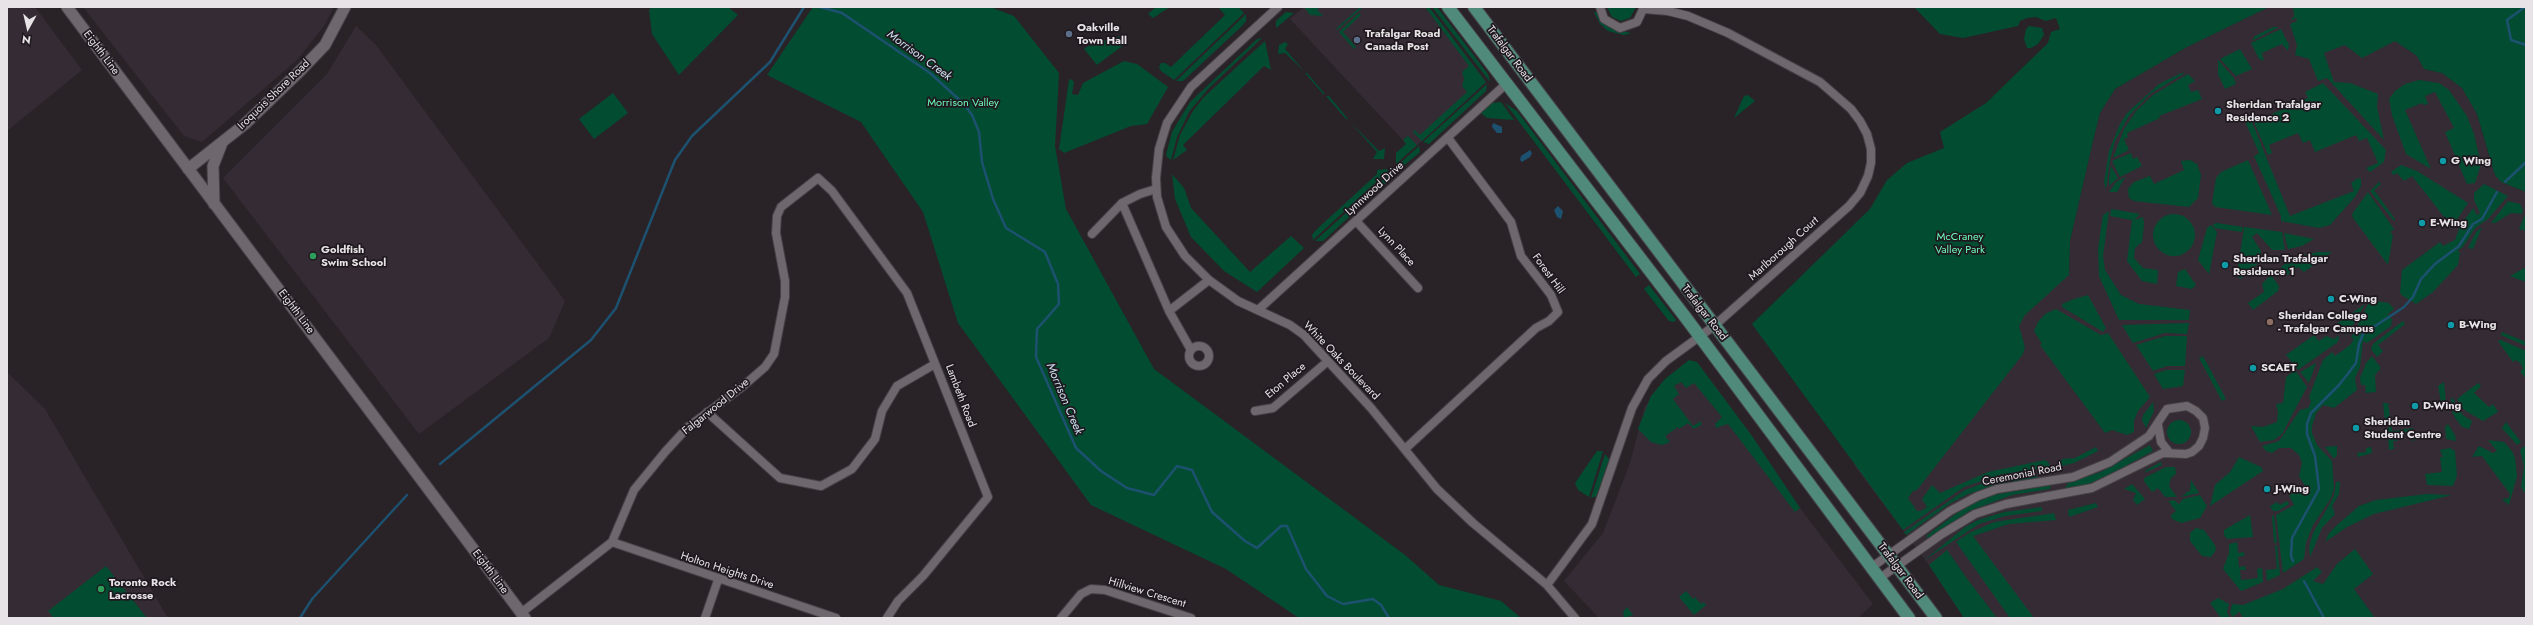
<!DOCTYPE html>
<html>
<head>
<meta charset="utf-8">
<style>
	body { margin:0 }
	#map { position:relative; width:2533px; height:625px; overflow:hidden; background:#292328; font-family:Jost,sans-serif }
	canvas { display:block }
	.frame { position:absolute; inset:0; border:8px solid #e7e3e6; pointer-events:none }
	.north { position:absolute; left:8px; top:8px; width:40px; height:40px; -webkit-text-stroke:3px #1f191f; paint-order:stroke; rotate:188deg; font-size:11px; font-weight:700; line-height:16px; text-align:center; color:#e7e3e6 }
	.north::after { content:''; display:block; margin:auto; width:14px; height:18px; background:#e7e3e6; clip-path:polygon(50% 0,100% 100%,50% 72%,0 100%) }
</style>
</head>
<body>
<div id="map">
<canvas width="2533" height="625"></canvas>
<div class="frame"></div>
<div class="north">N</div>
</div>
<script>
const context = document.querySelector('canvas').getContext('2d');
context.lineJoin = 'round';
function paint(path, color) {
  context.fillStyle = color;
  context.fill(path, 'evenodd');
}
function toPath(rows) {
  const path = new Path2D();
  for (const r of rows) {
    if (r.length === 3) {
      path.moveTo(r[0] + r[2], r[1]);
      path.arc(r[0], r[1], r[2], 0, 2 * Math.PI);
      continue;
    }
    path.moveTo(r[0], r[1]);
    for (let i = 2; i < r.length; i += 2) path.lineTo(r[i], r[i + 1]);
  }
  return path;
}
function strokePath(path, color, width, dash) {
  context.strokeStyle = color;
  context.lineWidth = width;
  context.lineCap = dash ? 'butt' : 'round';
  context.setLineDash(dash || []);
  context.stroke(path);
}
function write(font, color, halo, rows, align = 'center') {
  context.font = font + ' Jost,sans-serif';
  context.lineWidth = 3.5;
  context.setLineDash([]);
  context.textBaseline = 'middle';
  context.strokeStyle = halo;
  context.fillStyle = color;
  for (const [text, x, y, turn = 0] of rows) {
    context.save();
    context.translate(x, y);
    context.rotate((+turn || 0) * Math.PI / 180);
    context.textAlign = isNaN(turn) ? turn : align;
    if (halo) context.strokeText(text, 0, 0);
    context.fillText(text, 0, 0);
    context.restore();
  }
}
const built = toPath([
	[7,7,35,7,82,70,7,131],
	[83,7,334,7,324,26,297,60,202,142,184,136],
	[1304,7,1429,7,1486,82,1412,150,1290,19],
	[2269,7,2346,7,2417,56,2424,69,2442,73,2462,88,2477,114,2492,166,2501,182,2526,192,2526,618,1964,618,1929,565,1854,465,1927,411,1997,334,2069,275,2070,241,2093,141,2100,113,2115,89,2187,47],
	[356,26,376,45,565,301,549,338,419,434,223,178,327,74],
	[1689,360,1697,362,1702,369,1752,436,1800,508,1873,604,1858,618,1599,618,1564,581,1603,533,1630,463,1645,406],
	[7,372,45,409,168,618,7,618]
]);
const green = toPath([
	[652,7,728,7,738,15,679,75,652,34,649,10],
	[813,7,990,7,1014,16,1059,73,1055,146,1066,209,1154,369,1405,555,1439,585,1501,601,1521,618,1299,618,1226,569,1091,505,958,323,923,212,861,122,767,75],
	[1156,7,1170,7,1153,18,1148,14],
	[1218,7,1238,7,1244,13,1174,80,1161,71,1159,67,1161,63,1165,63,1171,67,1225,15],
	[1304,7,1320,7,1317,10,1323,16,1310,15],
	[1360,7,1363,7,1337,30,1336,29],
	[1425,7,1429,7,1486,82,1422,141,1413,132,1414,130,1420,135,1467,92,1462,86,1464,79,1462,72,1469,66],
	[1432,7,1437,7,1488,74,1490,82],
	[1607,7,1636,7,1630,18,1621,21,1612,17],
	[1914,7,2269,7,2187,47,2115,89,2100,113,2093,141,2070,241,2069,275,2025,315,2019,326,2025,347,2023,354,1917,490,1913,491,1908,498,1917,511,1921,511,1927,507,1922,499,1932,485,1940,493,1988,472,2045,460,2049,463,2050,467,2003,474,1964,487,1903,530,1752,324,1870,209,1887,180,1907,163,1944,148,1940,132,1986,103,2048,43,2051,32,2060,29,2056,18,2046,21,2036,17,2027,18,2020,21,2018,26,1963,38,1940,34],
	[2293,7,2526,7,2526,192,2501,182,2495,175,2477,114,2462,88,2442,73,2424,69,2417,56,2395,41,2362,58,2345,45,2324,53,2334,82,2350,83,2378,94,2377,107,2384,140,2327,78,2318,81,2309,59,2295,55,2297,45,2290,24,2297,21,2296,18,2290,21,2294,16],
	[1286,12,1294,13,1276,28,1276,21],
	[1594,12,1598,12,1604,23,1610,28,1631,33,1624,35,1608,31,1600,24],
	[1359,13,1361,15,1343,32,1356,47,1354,49,1339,32],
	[1246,14,1246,21,1243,25,1183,81,1176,81],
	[2029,26,2042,28,2044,35,2038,44,2031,48,2027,48,2024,39,2026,29],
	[2273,27,2279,27,2252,41,2255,36],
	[2281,29,2289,45,2288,51,2282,44,2262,53,2264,61,2259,59,2251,43],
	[1121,36,1125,44,1097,65,1084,49,1091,44],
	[1262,38,1208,89,1189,112,1177,137,1171,160,1168,158,1166,155,1172,132,1190,102,1257,39],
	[1265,41,1271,70,1264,66,1183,145,1187,150,1173,160,1180,135,1193,111,1204,97],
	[1285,42,1288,44,1285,49,1304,71,1285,53,1278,54,1279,45],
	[2240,49,2252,69,2236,76,2220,59],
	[2218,60,2234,78,2236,84,2225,89,2218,74],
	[1124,61,1137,64,1168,87,1147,124,1131,126,1064,153,1059,149,1069,80,1071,79,1074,82,1072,94,1078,95,1083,83],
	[1305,73,1307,73,1325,94,1323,94],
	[2181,73,2185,73,2150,94,2129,116,2115,141,2110,160,2106,190,2104,182,2109,151,2119,126,2127,113,2159,84],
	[2188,74,2195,81,2188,85,2191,92,2198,90,2202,99,2159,116,2160,118,2127,133,2128,137,2124,139,2129,150,2113,158,2124,129,2136,111,2153,95],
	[2419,80,2439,83,2449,90,2467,116,2474,134,2481,164,2475,183,2467,184,2445,132,2454,128,2435,92,2425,96,2428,104,2424,105,2422,103,2405,110,2431,169,2406,154,2392,115,2389,99,2395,91,2405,84],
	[2323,83,2386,150,2384,162,2370,172,2366,168,2378,163,2367,138,2359,141,2356,135,2315,152,2310,140,2303,143,2298,133,2269,145,2272,153,2268,155,2254,122,2308,98,2305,92],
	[1487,84,1486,91,1429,144,1423,142],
	[613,93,628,113,594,139,579,119],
	[1748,95,1755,101,1734,118,1744,96],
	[1326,96,1329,96,1348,119,1346,119],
	[1501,102,1514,120,1487,118,1481,113,1492,103],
	[1505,103,1517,111,1640,274,1636,277],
	[2250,117,2290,216,2354,191,2351,183,2358,178,2361,179,2361,186,2355,197,2330,225,2319,228,2281,221,2281,216,2254,156,2259,153,2244,119],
	[1349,121,1379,151,1385,148,1384,159,1373,159,1377,152],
	[1408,136,1417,145,1396,164,1396,153,1406,144,1403,140],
	[1419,146,1420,152,1402,167,1397,166],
	[2131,153,2133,159,2137,157,2142,166,2120,177,2112,161],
	[2190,160,2197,164,2201,175,2198,198,2189,207,2134,201,2129,198,2128,189,2134,182,2150,176,2154,184,2184,170,2181,161],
	[2248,160,2272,215,2215,207,2212,203,2216,178,2221,172],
	[2401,165,2417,171,2468,203,2452,227,2412,176,2404,181,2397,173,2393,175,2391,172],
	[2111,166,2118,178,2109,186,2109,179],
	[1387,169,1388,171,1313,240,1312,235,1316,230,1377,174,1377,170],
	[1390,173,1388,181,1323,241,1315,241],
	[1172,174,1184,188,1191,208,1250,272,1291,236,1304,248,1257,292,1224,271,1191,237,1175,199],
	[2125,177,2117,192,2109,192,2116,182],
	[2379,182,2381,184,2374,190,2395,219,2394,221,2370,191],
	[2484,184,2508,196,2488,219,2475,228,2463,247,2458,250,2460,253,2458,265,2433,292,2416,304,2403,296,2400,293,2402,270,2440,242,2443,246,2455,240,2460,226,2473,208,2477,215,2480,213,2474,200,2474,193],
	[2368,192,2394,229,2390,232,2393,235,2388,265,2353,218,2352,214],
	[2508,201,2520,204,2523,210,2522,214,2511,213,2495,223,2491,223],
	[2111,209,2140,214,2134,220,2143,217,2144,224,2142,242,2135,248,2134,258,2143,268,2158,270,2157,284,2142,281,2127,261,2132,220,2110,216],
	[2109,211,2103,256,2105,270,2121,295,2139,304,2190,310,2189,320,2119,320,2099,276,2098,249,2103,215],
	[2526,212,2526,231,2519,229],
	[2174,235,21],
	[2217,223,2243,227,2242,232,2214,228,2213,224],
	[2211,225,2217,232,2209,274,2198,260,2207,228],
	[2244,227,2282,232,2285,250,2272,250,2257,233,2252,237,2261,251,2260,262,2240,279,2237,275],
	[2482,227,2473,249,2468,248,2476,232],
	[2284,233,2314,239,2302,246,2288,249],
	[2318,252,2332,252,2304,272,2298,267,2287,275,2281,267,2294,257],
	[2526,267,2526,282,2510,276],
	[2185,269,2196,285,2192,289,2176,286,2178,272],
	[2271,275,2279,286,2278,291,2253,310,2248,303,2264,292,2262,284],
	[1649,285,1676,320,1674,322,1669,321,1644,289],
	[2088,295,2106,328,2103,332,2062,307,2062,304,2074,299],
	[2372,300,2389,303,2394,309,2388,314,2392,319,2391,326,2367,343,2363,341,2360,367,2355,378,2357,390,2334,408,2323,405,2316,413,2312,426,2312,433,2317,445,2332,461,2334,488,2331,498,2313,525,2306,543,2304,559,2283,573,2276,515,2294,505,2289,495,2305,486,2299,476,2302,463,2299,455,2291,448,2279,448,2272,453,2266,451,2262,446,2279,441,2300,410,2308,408,2311,402,2309,397,2323,360,2332,352,2335,356,2350,345,2354,339,2351,338,2369,302],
	[2365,304,2348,334,2346,335,2336,324],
	[2056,309,2101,335,2108,333,2150,397,2138,411,2134,421,2134,432,2127,435,2112,430,2105,433,2040,345,2042,344,2034,331,2038,322,2045,314],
	[2403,321,2405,324,2378,345,2383,351,2377,357,2371,349,2373,344],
	[2189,323,2187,334,2165,333,2133,343,2122,325],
	[2502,332,2526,342,2526,346,2501,335],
	[2314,335,2319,341,2326,336,2334,339,2339,335,2338,342,2298,370,2286,355],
	[2165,336,2187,336,2185,366,2167,366,2153,371,2136,345],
	[2501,340,2526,351,2526,379,2520,371,2523,369,2521,364,2516,360,2513,362,2498,341],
	[2203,356,2226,399,2222,401,2199,358],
	[2372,356,2381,368,2375,375,2376,392,2366,393,2365,385,2361,385,2360,378,2366,363],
	[1689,360,1697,362,1752,436,1800,508,1795,512,1728,424,1716,428,1715,424,1722,417,1694,383,1686,388,1681,382,1674,386,1679,394,1673,399,1693,426,1701,421,1701,425,1694,429,1688,423,1679,429,1678,427,1665,436,1670,442,1662,445,1651,442,1638,429,1651,396,1665,379],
	[2316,363,2309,383,2300,372],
	[2166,370,2185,370,2183,386,2163,389,2154,374],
	[2295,370,2307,387,2282,434,2274,440,2260,442,2251,426,2263,427,2277,422,2278,412,2276,404,2283,403,2286,377],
	[2444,382,2446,403,2443,412,2438,386],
	[2478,383,2481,386,2474,393,2489,407,2493,404,2498,412,2483,421,2464,410,2457,399],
	[2452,397,2463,415,2472,421,2469,429,2462,427,2454,416,2450,405],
	[2153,402,2154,411,2146,428,2142,420,2143,415],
	[2383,403,2388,403,2392,431,2413,428,2415,440,2412,441,2410,432,2404,433,2404,436,2397,437,2397,441,2393,441,2394,449,2389,450,2388,436,2389,433,2387,432,2386,428,2389,428,2388,421,2385,421],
	[2179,432,12],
	[2506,422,2521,442,2517,445,2502,428],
	[2448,424,2455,435,2456,441,2446,439,2445,427],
	[2488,440,2504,442,2512,451,2515,458,2517,476,2509,505,2502,499,2509,498,2510,494,2482,456,2472,457,2479,446,2493,453,2497,451],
	[2150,445,2153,451,2105,477,2086,485,2068,490,2065,488,2068,483,2101,472],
	[2337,446,2337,455,2334,459,2325,447],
	[2524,446,2526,449,2526,495,2521,487,2524,466,2520,450],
	[2096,447,2098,451,2074,463,2062,466,2060,462,2062,459,2075,458],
	[2371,447,2372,453,2358,457,2357,453,2366,452,2366,448],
	[2450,448,2455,451,2457,476,2453,486,2427,485,2425,474,2442,472,2440,457,2443,457,2440,450],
	[1597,451,1603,451,1589,497,1578,490,1575,483],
	[1605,454,1609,459,1597,496,1591,498],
	[2239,457,2261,467,2263,471,2210,506,2215,485,2230,472],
	[2161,462,2162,465,2144,473,2146,470],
	[2166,467,2175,467,2176,474,2171,478,2169,486,2177,497,2165,497,2158,488,2152,492,2144,481,2144,478],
	[2035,472,2038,479,1996,485,1968,494,1951,503,1906,535,1904,532,1965,490,1994,479],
	[2191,480,2199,493,2181,497,2190,490],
	[2336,482,2340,482,2339,494,2332,506,2335,514,2322,528,2310,557,2309,547,2313,533,2334,496],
	[2132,484,2145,499,2137,505,2133,500,2136,493,2124,489],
	[2051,485,2050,489,2012,495,1969,511,1929,539,1926,536,1968,505,1987,496],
	[2427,494,2452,495,2374,514,2347,527,2325,542,2329,533,2337,525,2359,506,2376,500],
	[2200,495,2207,506,2200,518,2181,523,2172,519,2171,515,2176,511,2168,501,2174,500,2179,504,2183,499],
	[2287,501,2289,504,2278,511,2273,511,2270,506,2277,502,2280,505],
	[2096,503,2098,507,2069,517,2068,510],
	[2042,507,2042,511,2005,516,1979,524,1923,561,1965,527,1978,520,2004,512],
	[2054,513,2056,520,2009,524,1973,536,2034,618,2010,618,1956,542,1969,533,1994,522],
	[2250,515,2253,537,2227,539,2224,535,2224,530],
	[2274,515,2277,543,2274,543,2272,516],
	[2196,528,2204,530,2215,545,2216,550,2211,557,2202,556,2190,541,2190,533],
	[2237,542,2238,553,2244,552,2244,556,2238,557,2239,567,2245,566,2246,570,2240,570,2241,580,2258,578,2257,569,2262,568,2263,582,2241,591,2223,569,2229,553,2229,544],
	[2277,545,2280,575,2267,581,2266,570,2277,569,2275,546],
	[2355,549,2373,574,2354,589,2375,618,2244,618,2239,612,2233,617,2230,613,2232,604,2243,605,2283,589,2317,567,2322,572,2313,581,2323,584,2337,564],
	[1947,550,1968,580,1997,618,1964,618,1929,565],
	[106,566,147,618,54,618,48,611],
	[1686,591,1693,599,1695,597,1701,604,1704,602,1706,605,1694,615,1679,597],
	[2218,598,2229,604,2227,612,2230,618,2221,618,2210,603],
	[1627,607,1633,615,1624,618,1623,612]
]);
const water = toPath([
	[1493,123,1502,127,1502,133,1497,133,1492,127],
	[1530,150,1532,153,1530,157,1522,162,1520,160,1521,156],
	[1558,206,1563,211,1561,219,1557,217,1554,210]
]);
const stream = toPath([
	[820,7,842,13,930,73,964,104,972,115,979,132,982,162,993,199,1006,228,1045,252,1058,284,1059,304,1037,329,1036,357,1076,448,1101,471,1127,488,1154,495,1177,466,1192,470,1212,512,1245,541,1257,548,1281,526,1287,526,1306,569,1327,596,1343,604,1373,599,1381,605,1389,618],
	[2525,7,2507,20,2511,40,2526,45],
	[2505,182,2526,162],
	[440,464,591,340,616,308,675,160,692,136,770,62,804,7],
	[2293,561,2291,556,2292,538,2319,489,2315,456,2307,434,2307,424,2311,413,2339,385,2350,371,2356,363,2359,344,2363,334,2404,307,2413,297,2421,279,2435,264,2459,246,2473,224,2482,219,2497,192],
	[2304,581,2324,618],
	[300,618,312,599,407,495]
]);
const street = toPath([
	[1278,7,1191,87,1167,123,1159,149,1156,178,1157,197,1166,227,1185,256,1209,280,1238,301,1290,325,1304,335,1371,408,1437,489,1473,523,1547,585,1575,618],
	[1600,7,1604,19,1620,28,1637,22,1644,7],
	[1122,203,1169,311,1191,350],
	[1356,221,1418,288],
	[1092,234,1122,203,1140,194,1156,189],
	[1258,310,1506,84],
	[1169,311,1209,280],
	[1199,356,10],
	[1255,411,1273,408,1328,361],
	[707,412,780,478,821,486,852,469,875,439,882,411,897,386,935,364],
	[2158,425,2161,442,2169,452],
	[1405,449,1536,328,1549,321,1558,312,1551,295,1521,256,1511,222,1448,138],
	[612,542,836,618],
	[1872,567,1950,511,1978,496,1997,489,2073,477,2110,462,2149,436,2167,409,2187,406,2196,411,2203,418,2205,428,2203,438,2199,446,2192,452,2186,454,2163,453,2092,488,2006,504,1975,514,1942,534,1880,578],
	[1547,585,1592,524,1632,408,1648,379,1666,361,1714,326,1849,206,1860,193,1868,176,1871,163,1871,149,1867,134,1860,121,1851,109,1820,82,1728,33,1688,16,1668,11,1644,9],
	[521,613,612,542,634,490,665,452,688,427,742,387,765,367,774,354,785,297,785,281,776,233,777,216,781,207,818,178,832,191,907,293,988,497,923,576,898,601,887,618],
	[705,618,718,580],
	[1061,618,1081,594,1091,589,1105,590,1191,618]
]);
const secondary = toPath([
	[67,7,525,618],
	[188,169,245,124,301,70,325,45,345,7],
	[214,204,213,166,222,143]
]);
const primary = toPath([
	[1448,7,1686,318,1909,618],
	[1474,7,1936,618]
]);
const markers = [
	[1069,34,4,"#5c6f8a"],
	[1357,40,4,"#5c6f8a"],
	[2218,111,4,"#0f9aa8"],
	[2443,161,4,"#0f9aa8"],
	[2422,223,4,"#0f9aa8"],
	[313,256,4,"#2e9e5b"],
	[2225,265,4,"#0f9aa8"],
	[2331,299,4,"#0f9aa8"],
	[2270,322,4,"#8d6e63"],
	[2451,325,4,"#0f9aa8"],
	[2253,368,4,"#0f9aa8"],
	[2415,406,4,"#0f9aa8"],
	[2356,428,4,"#0f9aa8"],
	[2267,489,4,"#0f9aa8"],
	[101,589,4,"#2e9e5b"]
];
const poiNames = [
	["Oakville",1077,28],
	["Town Hall",1077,41],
	["Trafalgar Road",1365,34],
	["Canada Post",1365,47],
	["Sheridan Trafalgar",2226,105],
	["Residence 2",2226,118],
	["G Wing",2451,161],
	["E-Wing",2430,223],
	["Goldfish",321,250],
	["Swim School",321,263],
	["Sheridan Trafalgar",2233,259],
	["Residence 1",2233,272],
	["C-Wing",2339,299],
	["Sheridan College",2278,316],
	["- Trafalgar Campus",2278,329],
	["B-Wing",2459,325],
	["SCAET",2261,368],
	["D-Wing",2423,406],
	["Sheridan",2364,422],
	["Student Centre",2364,435],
	["J-Wing",2275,489],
	["Toronto Rock",109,583],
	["Lacrosse",109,596]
];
const streetNames = [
	["Eighth Line",101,53,53],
	["Trafalgar Road",1509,54,53],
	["Iroquois Shore Road",274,95,-44],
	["Lynnwood Drive",1375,189,-42],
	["Lynn Place",1396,247,47],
	["Marlborough Court",1784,249,-42],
	["Forest Hill",1548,274,54],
	["Eighth Line",296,312,53],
	["Trafalgar Road",1704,313,52],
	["White Oaks Boulevard",1341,361,46],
	["Eton Place",1286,381,-40],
	["Lambeth Road",960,396,69],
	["Falgarwood Drive",716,407,-39],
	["Ceremonial Road",2022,475,-11],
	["Holton Heights Drive",727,571,18],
	["Trafalgar Road",1900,571,53],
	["Eighth Line",490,572,53],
	["Hillview Crescent",1147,593,17]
];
const parkNames = [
	["Morrison Valley",963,103],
	["McCraney",1960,237],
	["Valley Park",1960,250]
];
const waterNames = [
	["Morrison Creek",919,56,36],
	["Morrison Creek",1064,399,67]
];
paint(built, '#352b34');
paint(green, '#024d31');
paint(water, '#1d5170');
strokePath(stream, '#1d5170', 2.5);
strokePath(street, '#444044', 10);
strokePath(secondary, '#444044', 13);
strokePath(primary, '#444044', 14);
strokePath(street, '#6e676d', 8);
strokePath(secondary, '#6e676d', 11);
strokePath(primary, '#508a7b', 12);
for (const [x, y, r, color] of markers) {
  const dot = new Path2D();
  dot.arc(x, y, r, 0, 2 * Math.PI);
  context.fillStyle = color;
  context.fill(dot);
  strokePath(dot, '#1f191f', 1.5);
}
write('bold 11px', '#e7e3e6', '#1f191f', poiNames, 'left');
write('11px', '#e7e3e6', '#1f191f', streetNames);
write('11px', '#6efbba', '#1f191f', parkNames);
write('italic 12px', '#cae0ef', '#1f191f', waterNames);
</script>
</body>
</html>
